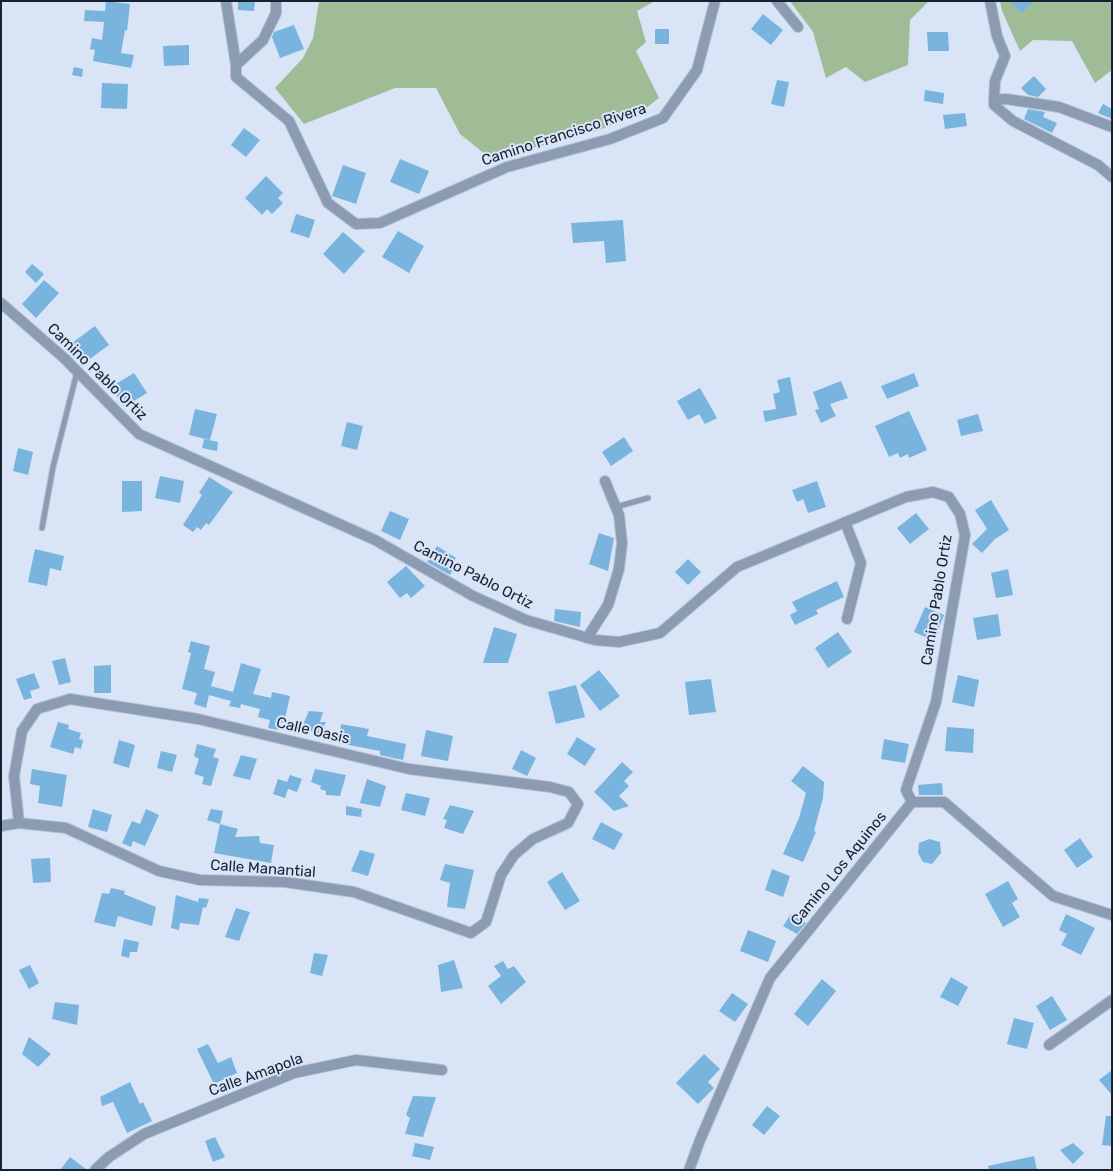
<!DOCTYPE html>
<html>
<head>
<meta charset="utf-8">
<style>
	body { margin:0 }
	#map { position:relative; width:1113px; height:1171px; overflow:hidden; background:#d9e5f7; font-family:Rubik,sans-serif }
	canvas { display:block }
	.frame { position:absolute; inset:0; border:2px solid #162131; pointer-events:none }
</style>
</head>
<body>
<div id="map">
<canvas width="1113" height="1171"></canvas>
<div class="frame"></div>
</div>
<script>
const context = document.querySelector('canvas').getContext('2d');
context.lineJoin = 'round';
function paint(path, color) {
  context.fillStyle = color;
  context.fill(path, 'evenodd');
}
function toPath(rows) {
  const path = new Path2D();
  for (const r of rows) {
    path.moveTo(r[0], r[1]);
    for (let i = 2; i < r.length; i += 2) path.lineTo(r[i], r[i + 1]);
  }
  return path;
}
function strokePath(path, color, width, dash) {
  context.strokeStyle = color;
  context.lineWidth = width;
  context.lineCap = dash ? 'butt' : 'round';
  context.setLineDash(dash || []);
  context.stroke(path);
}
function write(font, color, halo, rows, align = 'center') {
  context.font = font + ' Rubik,sans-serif';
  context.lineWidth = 4;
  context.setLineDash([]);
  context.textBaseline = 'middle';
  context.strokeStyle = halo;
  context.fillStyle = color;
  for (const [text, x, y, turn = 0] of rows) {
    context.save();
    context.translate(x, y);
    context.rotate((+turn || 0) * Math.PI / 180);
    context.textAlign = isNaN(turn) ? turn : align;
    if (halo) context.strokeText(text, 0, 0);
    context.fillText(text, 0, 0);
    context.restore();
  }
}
const green = toPath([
	[319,1,655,1,637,11,646,42,636,51,659,98,637,115,599,130,491,159,460,134,436,88,395,88,304,124,275,88,303,58,313,38],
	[790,1,929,1,910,20,908,65,865,82,846,67,826,78,813,32],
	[1000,1,1112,1,1112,70,1095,83,1072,41,1033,40,1020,51,1002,11]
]);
const building = toPath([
	[106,1,130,4,127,31,125,30,121,53,134,55,131,68,93,61,95,50,90,49,92,38,102,40,104,22,84,21,85,10,105,11],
	[238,1,255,1,254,11,238,10],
	[1009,1,1034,1,1022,13],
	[763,14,783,30,771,45,751,29],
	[294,25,304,49,280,58,272,37,274,32],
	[655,29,669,29,669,44,655,44],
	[927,32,948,32,949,51,928,51],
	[189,45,189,65,164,66,163,46],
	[74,67,83,69,82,77,72,75],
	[1034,76,1046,89,1038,97,1028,95,1021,88],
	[777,80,789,82,784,107,771,104],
	[102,83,128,84,127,109,101,108],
	[925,90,944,93,943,104,924,101],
	[1103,104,1112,109,1112,119,1098,113],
	[1028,109,1045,112,1043,117,1057,123,1052,133,1024,119],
	[965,113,967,126,945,129,943,115],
	[244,128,260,140,246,157,231,145],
	[400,159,429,171,419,194,390,182],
	[343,165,366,173,356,204,332,196],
	[266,176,283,193,278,198,283,203,272,214,267,209,262,215,245,198],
	[296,214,315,220,309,238,290,232],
	[623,220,626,261,606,263,604,241,573,243,571,223],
	[398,231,424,246,409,273,382,257],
	[343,232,365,251,344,274,323,254],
	[32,264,44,274,36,283,25,272],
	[44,280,59,293,36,318,22,304],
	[95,326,109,345,87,361,72,343],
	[134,373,147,393,124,407,111,387],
	[914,373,919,386,887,399,881,386],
	[790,377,797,415,765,422,763,411,776,409,773,394,780,392,777,380],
	[841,381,848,398,830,404,836,416,821,423,815,410,819,409,813,392],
	[700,388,717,418,705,424,699,414,688,420,677,401],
	[195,409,217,414,210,440,189,435],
	[909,411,927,450,909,458,908,454,900,458,898,453,889,457,875,426],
	[978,414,983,431,961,436,957,420],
	[347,422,363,426,357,450,341,446],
	[624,437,633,451,611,466,602,452],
	[204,439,218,442,217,451,202,448],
	[18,448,33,452,28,475,13,471],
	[160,476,184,481,180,503,155,498],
	[209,477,233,492,209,525,206,523,201,530,197,527,193,532,183,525,202,495,199,493],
	[122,481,142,481,142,511,122,512],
	[817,481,826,507,808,513,803,499,797,502,792,490],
	[991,500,1009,530,995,539,982,553,972,544,987,529,975,510],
	[390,511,409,519,400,540,381,531],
	[916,513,929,529,910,544,897,528],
	[599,533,614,538,608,571,589,564],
	[437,546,456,558,450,567,453,569,450,575,427,562],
	[35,549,64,556,61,571,50,568,47,586,28,582],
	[688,559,701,572,688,585,675,572],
	[406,566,425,586,411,598,407,593,400,598,387,582],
	[1008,569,1013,595,996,598,991,573],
	[837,581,844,597,816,610,818,614,795,625,790,615,797,611,792,602],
	[925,607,944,615,934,641,914,632],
	[555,609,581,612,580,627,554,621],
	[998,614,1001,636,977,640,973,618],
	[494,627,517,634,508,663,483,663],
	[838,632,852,652,828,668,815,648],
	[191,641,210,646,204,669,215,672,211,686,233,692,241,663,261,669,253,694,271,698,272,692,290,696,284,723,279,722,278,730,268,728,270,720,258,717,260,709,241,704,240,708,229,706,231,701,209,695,206,708,194,704,197,693,182,689,191,653,188,652],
	[65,658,71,682,59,685,52,661],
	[111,665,111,693,94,693,94,666],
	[599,670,620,696,600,711,580,685],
	[34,673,40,688,30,691,32,698,24,700,16,679],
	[958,675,979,680,974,707,952,702],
	[711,679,716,712,689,715,685,682],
	[576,685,585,717,556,724,548,692],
	[309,711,323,712,320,722,326,722,320,735,302,727],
	[58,722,69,725,68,729,81,733,79,739,83,740,81,749,75,747,73,754,50,747],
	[341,724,369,729,367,736,406,744,403,760,380,755,380,751,338,743],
	[947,727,974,729,973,753,945,751],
	[426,730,453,736,448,761,421,756],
	[577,737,596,749,585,766,567,754],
	[884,739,909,744,905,763,881,759],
	[119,740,135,745,129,768,113,763],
	[197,744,216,749,213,757,219,759,211,786,202,784,204,777,194,774,199,759,194,756],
	[521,750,536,758,527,776,512,769],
	[161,751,177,755,172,772,157,768],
	[241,755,257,759,250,780,233,776],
	[622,762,633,772,624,781,629,786,619,796,629,806,614,811,594,792],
	[803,766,824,782,823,798,814,831,816,832,803,862,783,854,799,818,806,793,791,781],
	[32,769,67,775,62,807,38,803,40,786,30,784],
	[315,769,346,775,340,796,326,795,326,791,320,789,321,786,311,782],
	[290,775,302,779,297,792,288,789,285,798,273,794,278,779,287,782],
	[367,779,386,786,380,807,360,803],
	[942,783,943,795,919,795,918,785],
	[406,793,430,798,425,816,401,810],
	[450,805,474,811,463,834,444,828,447,820,443,819],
	[346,806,362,809,361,817,346,815],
	[93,809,112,815,107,832,88,827],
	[146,809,159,815,145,846,133,841,131,847,122,843,132,821,140,824],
	[211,809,223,811,220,824,207,820],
	[601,822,623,834,614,850,592,839],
	[220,824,238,829,235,837,259,836,260,843,274,845,271,863,214,853],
	[1080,838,1093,857,1077,868,1064,850],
	[929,839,940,842,941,853,932,864,923,862,918,853,919,843],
	[360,850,375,854,368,876,351,871],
	[50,858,51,882,33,883,31,859],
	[445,864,474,870,465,909,447,907,450,883,440,880],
	[772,869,790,876,783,897,765,890],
	[562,872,580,901,565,910,547,882],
	[1008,881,1018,899,1012,903,1020,917,1003,927,985,894],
	[111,888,125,891,124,894,156,907,152,926,118,916,115,927,94,922,102,893,109,894],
	[176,895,198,902,199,898,209,899,206,908,203,907,199,925,180,923,179,930,171,928],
	[236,908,250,912,239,941,225,937],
	[791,914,806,923,797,934,783,926],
	[1066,914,1095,928,1081,955,1061,945,1067,934,1059,930],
	[748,930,776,941,768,962,740,951],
	[124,939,139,942,137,952,130,952,129,958,121,956],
	[314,953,328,955,322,976,310,973],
	[454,960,463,988,441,992,438,965],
	[503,961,508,969,514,966,526,982,501,1004,488,986,501,976,494,966],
	[30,965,39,983,29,989,19,970],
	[951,977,968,987,958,1006,940,997],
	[822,979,836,991,808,1026,794,1014],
	[732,993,748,1004,735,1022,719,1011],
	[1052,996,1067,1020,1050,1030,1036,1006],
	[55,1002,79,1005,77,1025,52,1019],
	[1014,1018,1034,1023,1027,1049,1007,1044],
	[29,1037,51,1054,38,1067,22,1054],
	[208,1044,218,1063,231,1057,237,1073,214,1084,197,1049],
	[704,1054,720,1069,708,1082,714,1088,698,1104,676,1083],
	[1112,1070,1112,1095,1099,1080],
	[130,1082,140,1104,143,1102,152,1121,127,1133,113,1102,102,1106,100,1097],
	[413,1096,436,1097,423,1137,405,1134,410,1118,406,1115],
	[767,1106,780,1116,764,1135,752,1125],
	[1106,1116,1112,1116,1112,1146,1102,1145],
	[215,1137,225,1157,213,1162,205,1141],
	[415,1143,434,1147,430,1160,412,1156],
	[1073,1143,1084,1153,1073,1164,1060,1150],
	[1034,1156,1037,1170,989,1170,988,1166],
	[70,1157,87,1170,60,1170]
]);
const lane = toPath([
	[616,507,648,498],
	[42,528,53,467,77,372]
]);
const street = toPath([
	[226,1,236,65,236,77,289,121,328,203,356,224,380,223,507,167,610,139,663,118,697,70,715,1],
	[777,1,798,27],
	[990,1,997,36,1005,56,995,81,994,100],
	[236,65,263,40,276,13,276,1],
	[1112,127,1059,107,1006,99,994,100,994,105,1013,121,1098,165,1112,177],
	[1,303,64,358,139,434,375,540,473,596,526,620,595,640,619,642,660,633,737,567,906,497,933,492,949,497,960,514,965,535,936,702,906,790,912,802],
	[845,522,861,563,847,619],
	[587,638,608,605,619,569,622,543,619,515,605,481],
	[912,802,944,802,1053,896,1112,915],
	[1,826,19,823,66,828,159,871,200,880,285,882,354,892,471,933,486,922,501,875,514,855,533,839,568,823,578,804,569,792,550,787,409,769,198,719,70,699,37,709,22,731,14,776,19,823],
	[1049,1045,1112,1000],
	[95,1170,109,1157,144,1134,294,1073,356,1060,442,1070],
	[689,1170,700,1140,770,978,912,802]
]);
const streetNames = [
	["Camino Francisco Rivera",564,135,-18],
	["Camino Pablo Ortiz",97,372,44],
	["Camino Pablo Ortiz",473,575,27],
	["Camino Pablo Ortiz",937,600,-81],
	["Calle Oasis",313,731,13],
	["Calle Manantial",263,869,4],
	["Camino Los Aquinos",839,869,-51],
	["Calle Amapola",256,1075,-20]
];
paint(green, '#9fbc97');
paint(building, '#78b4dd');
strokePath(lane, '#b6c2d3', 7);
strokePath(street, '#b6c2d3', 12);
strokePath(lane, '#8b9bb2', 5);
strokePath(street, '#8b9bb2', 10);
write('15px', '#162131', '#d9e5f7', streetNames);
</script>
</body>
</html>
